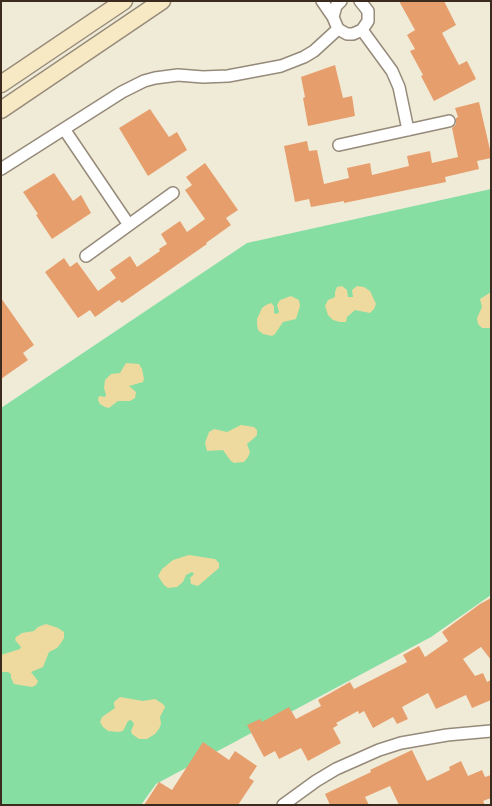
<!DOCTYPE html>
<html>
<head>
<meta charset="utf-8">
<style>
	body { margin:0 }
	#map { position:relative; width:492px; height:806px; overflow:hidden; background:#f0ebd7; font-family:"Libre Caslon Text",serif }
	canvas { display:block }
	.frame { position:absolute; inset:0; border:2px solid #3b2a1e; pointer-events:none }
</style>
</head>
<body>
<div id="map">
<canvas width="492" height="806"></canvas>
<div class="frame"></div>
</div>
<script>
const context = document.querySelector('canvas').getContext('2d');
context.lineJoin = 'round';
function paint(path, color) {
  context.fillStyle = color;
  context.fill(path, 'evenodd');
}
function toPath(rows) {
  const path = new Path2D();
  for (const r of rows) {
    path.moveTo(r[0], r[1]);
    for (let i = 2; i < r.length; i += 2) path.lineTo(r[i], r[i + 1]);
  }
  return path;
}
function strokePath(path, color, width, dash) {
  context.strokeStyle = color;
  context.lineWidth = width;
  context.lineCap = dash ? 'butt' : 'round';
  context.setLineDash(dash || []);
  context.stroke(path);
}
const green = toPath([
	[491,189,491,595,431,637,156,784,141,805,1,805,1,408,247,243]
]);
const sand = toPath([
	[342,286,347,290,348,297,353,297,352,290,357,286,364,287,370,291,376,304,374,309,370,313,355,310,347,317,346,322,340,322,333,320,328,315,325,306,328,300,335,297,335,292,337,287],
	[491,292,491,328,482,328,478,324,477,318,482,307,480,299],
	[291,296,299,300,300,306,296,319,283,322,275,334,272,336,263,334,258,330,257,324,257,319,262,308,266,305,271,303,274,306,274,313,277,314,279,312,277,305,280,300],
	[126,363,139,364,142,369,144,379,143,382,129,386,136,392,135,398,130,401,118,401,109,408,105,407,100,404,98,400,99,396,105,397,106,395,104,388,105,380,111,374,120,373],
	[241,425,254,427,257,430,257,435,253,439,247,444,250,452,248,457,244,462,234,463,230,460,223,450,207,451,205,443,209,432,214,429,227,432],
	[189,555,215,559,219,563,219,568,198,586,191,584,190,578,194,574,192,572,186,575,183,582,177,587,168,588,164,585,158,576,162,569,173,560],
	[46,624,58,628,64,632,64,638,61,643,57,648,49,652,43,667,31,672,38,681,36,685,32,687,14,684,11,678,11,674,8,672,1,672,1,655,20,649,21,647,15,640,16,637,22,633,34,631,38,627],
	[120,697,143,701,155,699,163,704,165,707,160,717,161,724,159,729,155,734,147,739,139,739,132,734,131,731,134,724,131,720,128,721,123,731,118,732,108,731,103,727,100,722,102,717,115,708,114,705,114,702]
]);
const building = toPath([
	[399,1,444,1,456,25,442,33,459,65,467,61,476,79,434,101,421,76,423,75,410,51,415,49,407,35,415,30],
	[335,65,343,98,352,96,355,116,308,126,303,98,305,97,301,77],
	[479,102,491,154,491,158,477,161,479,169,445,177,446,182,344,203,344,201,311,207,309,199,295,202,284,146,307,141,309,151,317,150,324,184,349,178,347,168,370,163,372,175,409,166,407,156,430,151,432,163,458,157,452,128,456,124,456,118,458,117,455,108],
	[150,109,169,137,177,132,187,150,148,176,119,128],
	[205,163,238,210,226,218,231,225,206,243,207,244,122,303,119,300,95,317,90,310,78,318,45,272,64,258,70,267,77,262,98,291,116,278,110,270,130,256,137,267,160,251,159,249,167,244,161,234,180,221,187,232,205,219,185,190,192,185,186,177],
	[54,173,73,201,81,195,91,213,52,239,36,215,38,214,23,192],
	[1,298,34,345,23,353,28,360,1,379],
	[491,598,491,660,481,647,463,659,475,676,483,673,487,682,491,680,491,700,472,708,466,695,436,709,428,693,402,707,408,719,397,724,393,717,373,728,364,711,359,714,358,711,336,723,338,725,333,728,341,743,308,761,301,748,279,759,275,751,264,757,247,725,260,719,262,722,289,707,296,719,321,706,318,700,350,682,354,689,407,662,403,655,419,646,425,657,448,641,442,632,480,604],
	[203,742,229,760,235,751,257,766,249,778,254,781,238,805,144,805,159,782,172,790],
	[412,750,427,781,450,770,449,767,461,761,468,776,482,770,485,777,491,775,491,798,483,801,485,805,399,805,390,786,365,797,369,805,330,805,325,794,371,772,370,770]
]);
const street = toPath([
	[322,1,333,17,338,29,347,34,353,34,362,30,368,21,368,11,360,1],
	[333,17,336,6,341,1],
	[362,30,392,71,399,87,408,130],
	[64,129,129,225],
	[339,145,449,121],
	[1,169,122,92,144,81,155,78,178,75,203,77,228,76,281,66,304,57,314,51,338,29],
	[86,256,173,193],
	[283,805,316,781,336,769,379,750,401,743,447,735,491,731]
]);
const secondary = toPath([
	[1,84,124,1],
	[1,110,162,1]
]);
paint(green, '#86dea3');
paint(sand, '#eeda9e');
paint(building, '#e79e6d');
strokePath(street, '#968a7a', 14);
strokePath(secondary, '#968a7a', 19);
strokePath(street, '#fff', 11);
strokePath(secondary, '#f7e9c3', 16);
</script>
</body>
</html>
